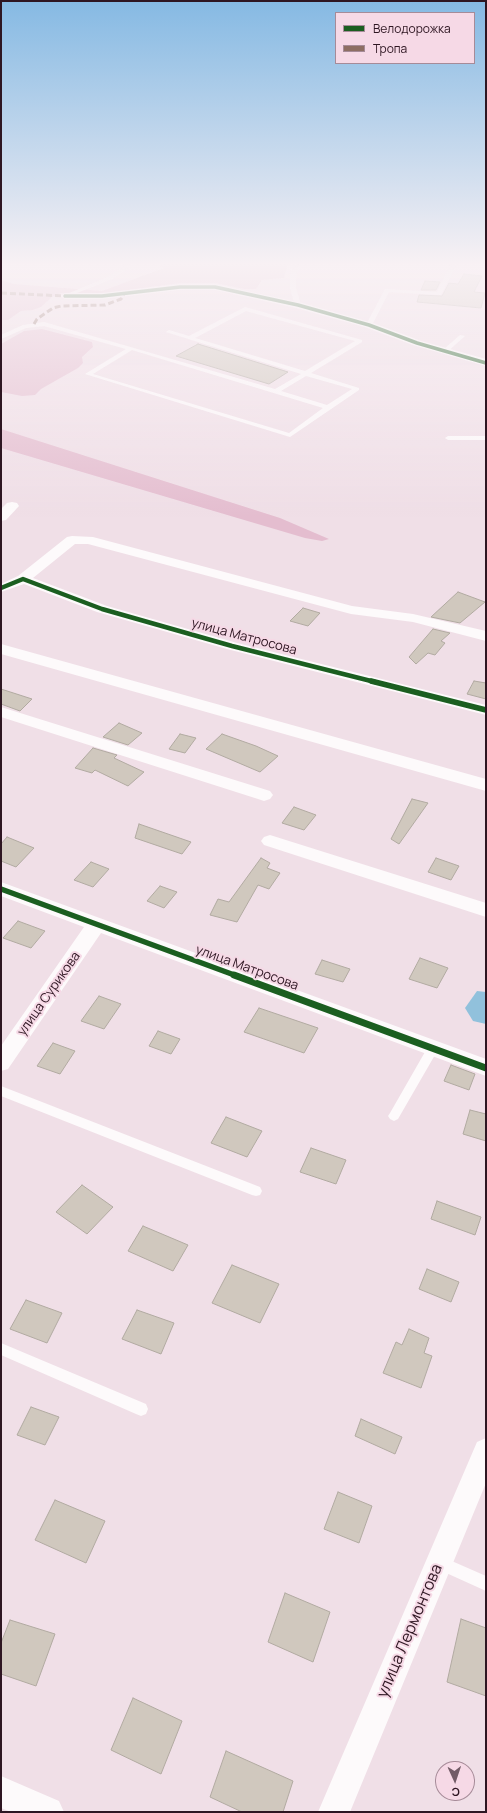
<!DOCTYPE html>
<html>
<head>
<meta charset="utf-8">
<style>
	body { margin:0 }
	#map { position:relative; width:487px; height:1813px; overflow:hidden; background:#f0dfe7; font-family:Manrope,sans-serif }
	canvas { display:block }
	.frame { position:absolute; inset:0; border:2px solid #2e1622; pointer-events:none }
	.legend { position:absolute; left:335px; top:12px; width:140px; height:52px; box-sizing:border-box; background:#f6d9e6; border:1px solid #a68b98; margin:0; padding:5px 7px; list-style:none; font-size:12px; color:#2e1622 }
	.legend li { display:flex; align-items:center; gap:8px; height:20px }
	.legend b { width:20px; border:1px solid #a68b98 }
	.north { position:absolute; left:435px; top:1761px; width:40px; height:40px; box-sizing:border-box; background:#f6d9e6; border:1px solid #a68b98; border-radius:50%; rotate:177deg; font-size:11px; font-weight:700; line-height:16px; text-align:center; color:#2e1622 }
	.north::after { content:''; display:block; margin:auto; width:14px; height:18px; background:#725c67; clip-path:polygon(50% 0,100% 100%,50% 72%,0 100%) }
</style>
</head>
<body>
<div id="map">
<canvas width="487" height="1813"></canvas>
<div class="frame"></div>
<ul class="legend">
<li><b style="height:5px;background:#1b5e20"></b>Велодорожка</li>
<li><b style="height:5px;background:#8d6e63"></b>Тропа</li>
</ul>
<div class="north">С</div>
</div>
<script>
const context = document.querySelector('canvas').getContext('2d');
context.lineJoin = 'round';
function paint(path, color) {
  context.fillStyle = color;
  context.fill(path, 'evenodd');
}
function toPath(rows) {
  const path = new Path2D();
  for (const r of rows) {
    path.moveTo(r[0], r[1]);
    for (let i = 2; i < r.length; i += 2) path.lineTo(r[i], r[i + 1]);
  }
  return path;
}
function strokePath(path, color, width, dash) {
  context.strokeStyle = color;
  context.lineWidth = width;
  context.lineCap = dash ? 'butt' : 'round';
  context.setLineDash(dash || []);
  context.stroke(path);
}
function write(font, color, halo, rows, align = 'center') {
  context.font = font + ' Manrope,sans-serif';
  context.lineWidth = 4;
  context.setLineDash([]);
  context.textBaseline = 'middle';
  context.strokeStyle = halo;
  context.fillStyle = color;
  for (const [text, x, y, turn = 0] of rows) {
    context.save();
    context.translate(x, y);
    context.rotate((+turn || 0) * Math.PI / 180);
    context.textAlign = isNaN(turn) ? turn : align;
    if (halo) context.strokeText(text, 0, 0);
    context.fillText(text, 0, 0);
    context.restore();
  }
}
const green = toPath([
	[163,263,288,263,284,278,262,280,256,289,244,289,215,283,180,283,92,295,61,293,52,297,41,307,33,310,21,311,8,320,1,320,1,280,14,284,102,291,164,268,160,266],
	[42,329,92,342,93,347,82,357,83,363,78,368,41,389,35,395,22,396,1,392,1,344,24,331],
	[1,429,280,518,329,539,322,541,305,538,1,448]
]);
const water = toPath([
	[477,991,486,992,486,1024,473,1021,465,1008]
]);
const building = toPath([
	[464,274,482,276,474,292,485,293,481,308,417,302,419,295,442,296,449,283,458,284,464,274],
	[425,281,440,282,436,290,421,290,425,281],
	[198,344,227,353,288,372,269,384,176,356,198,344],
	[458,592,485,602,460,623,431,617,458,592],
	[303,608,320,613,308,626,290,621,303,608],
	[433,629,450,633,441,641,445,643,435,655,428,653,416,664,409,657,433,629],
	[474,681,486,683,486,699,467,694,474,681],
	[1,689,32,699,20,711,1,704,1,689],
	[119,723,142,733,128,745,103,737,119,723],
	[180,734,196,738,185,753,169,749,180,734],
	[222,734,256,746,278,756,260,772,206,749,222,734],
	[93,748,117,755,114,758,144,772,128,786,95,770,92,773,75,768,93,748],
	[412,799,428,803,399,844,391,839,412,799],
	[294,807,316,815,304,830,282,823,294,807],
	[139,824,191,842,182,854,135,838,139,824],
	[7,837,34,848,16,867,1,861,1,844,7,837],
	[261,858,270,863,267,868,280,873,269,889,258,885,237,922,210,915,218,899,229,902,261,858],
	[436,858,459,866,451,880,428,872,436,858],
	[91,862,109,869,93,887,74,880,91,862],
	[160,886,177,892,164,908,147,901,160,886],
	[18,921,45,931,31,948,3,938,18,921],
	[420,958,448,968,437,988,409,979,420,958],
	[322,960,350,969,343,982,315,974,322,960],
	[99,996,121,1004,104,1029,81,1021,99,996],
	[259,1008,318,1028,304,1053,244,1032,259,1008],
	[158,1031,180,1039,171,1054,149,1046,158,1031],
	[53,1043,75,1051,60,1074,37,1066,53,1043],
	[451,1065,475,1074,469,1090,444,1081,451,1065],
	[470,1110,486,1114,486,1141,463,1134,470,1110],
	[226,1117,262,1131,247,1157,211,1143,226,1117],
	[311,1148,346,1160,336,1184,300,1172,311,1148],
	[82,1185,113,1207,87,1234,56,1212,82,1185],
	[437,1201,481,1217,475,1235,431,1219,437,1201],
	[143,1226,188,1245,173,1271,128,1251,143,1226],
	[232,1265,279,1284,260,1323,212,1303,232,1265],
	[427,1269,459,1282,451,1302,419,1289,427,1269],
	[26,1300,62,1313,47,1343,10,1329,26,1300],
	[137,1310,174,1323,161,1354,122,1339,137,1310],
	[409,1329,429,1338,424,1353,432,1356,421,1388,383,1373,396,1342,402,1345,409,1329],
	[31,1407,59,1417,45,1445,17,1435,31,1407],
	[361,1419,402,1437,395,1454,355,1436,361,1419],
	[338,1492,372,1506,359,1543,324,1529,338,1492],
	[55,1500,105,1521,86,1563,35,1540,55,1500],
	[285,1593,330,1612,313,1662,268,1642,285,1593],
	[461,1619,486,1628,486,1696,447,1682,461,1619],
	[10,1620,55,1634,36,1686,1,1674,1,1643,10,1620],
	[133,1698,182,1721,161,1774,111,1750,133,1698],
	[226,1751,293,1781,283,1812,242,1812,210,1797,226,1751]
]);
const service = toPath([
	[122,263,128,263,127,269,112,279,67,297,62,296,108,277,121,268,122,263],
	[293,263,299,263,296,277,296,288,301,305,298,307,295,305,290,288,290,277,293,263],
	[453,263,456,265,441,295,389,292,372,325,367,326,366,325,385,289,437,292,450,265,453,263],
	[245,307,362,340,362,342,311,373,359,388,359,390,290,437,85,374,126,349,44,326,26,328,1,339,1,335,23,325,44,322,275,389,301,374,166,332,169,330,189,336,245,307],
	[246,311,355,341,305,371,195,338,246,311],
	[132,350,323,408,289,433,93,374,132,350],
	[306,376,352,389,327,405,281,391,306,376],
	[460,335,465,336,447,352,443,352,443,350,460,335],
	[486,436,486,440,448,440,445,438,448,436,486,436],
	[433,1044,437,1045,439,1048,398,1119,394,1121,390,1119,388,1116,390,1113,429,1045,433,1044],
	[1,1086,260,1187,262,1191,260,1195,256,1196,252,1195,1,1096,1,1086],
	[1,1343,146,1404,148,1409,146,1414,141,1416,136,1414,1,1355,1,1343],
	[438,1555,486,1576,486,1591,433,1567,431,1562,433,1557,438,1555]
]);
const minor = toPath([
	[180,284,215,284,302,303,373,323,421,341,486,359,486,366,413,345,365,327,296,308,215,290,180,290,102,299,65,299,60,296,65,293,102,293,180,284],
	[12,502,17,503,19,506,6,520,1,521,1,509,7,503,12,502],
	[72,536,93,537,352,606,413,614,486,631,486,641,413,622,351,614,88,544,75,544,33,578,107,606,237,643,486,705,486,715,227,649,97,612,24,584,1,592,1,584,18,576,67,537,72,536],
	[1,644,486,779,486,791,1,654,1,644],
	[1,707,270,791,273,795,270,799,264,801,258,799,1,717,1,707],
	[270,835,486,903,486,917,264,845,261,841,264,837,270,835],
	[1,882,486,1059,486,1076,101,933,8,1069,1,1071,1,1046,84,927,1,896,1,882],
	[486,1438,486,1483,350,1812,318,1812,477,1442,486,1438],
	[1,1776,59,1801,64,1812,11,1812,1,1808,1,1776]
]);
const quiet = toPath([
	[1,293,65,296],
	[34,324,37,319,53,308,61,306,105,305,121,299,124,295]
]);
const cyclewayFar3 = toPath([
	[65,296,102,296,180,287,215,287,298,305,369,325,417,343,486,363]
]);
const cyclewayFar2 = toPath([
	[1,588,23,579,102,609,232,646,375,682]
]);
const cyclewayFar1 = toPath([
	[371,681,486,710],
	[1,889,237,976]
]);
const cycleway = toPath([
	[234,975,486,1068]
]);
const streetNames = [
	["улица Матросова",244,637,15],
	["улица Матросова",247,968,20],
	["улица Сурикова",49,994,-55]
];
const nearStreetnames = [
	["улица Лермонтова",410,1631,-67]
];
paint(green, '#e4bdcf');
paint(water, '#91c1dc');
paint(building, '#d0c8be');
strokePath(building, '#b1aaa1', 1);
paint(service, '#fdfafb');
paint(minor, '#fdfafb');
strokePath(quiet, '#8d6e63', 3, [6, 3]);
strokePath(cyclewayFar3, '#1b5e20', 3.5);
strokePath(cyclewayFar2, '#1b5e20', 4.5);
strokePath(cyclewayFar1, '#1b5e20', 5.5);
strokePath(cycleway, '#1b5e20', 7);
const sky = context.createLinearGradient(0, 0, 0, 517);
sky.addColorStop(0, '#85b9e3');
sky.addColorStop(0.51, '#f8f1f4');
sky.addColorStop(1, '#f8f1f400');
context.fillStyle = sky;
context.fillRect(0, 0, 487, 517);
write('13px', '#2e1622', '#f6d9e6', streetNames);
write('16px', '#2e1622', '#f6d9e6', nearStreetnames);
</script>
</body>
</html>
